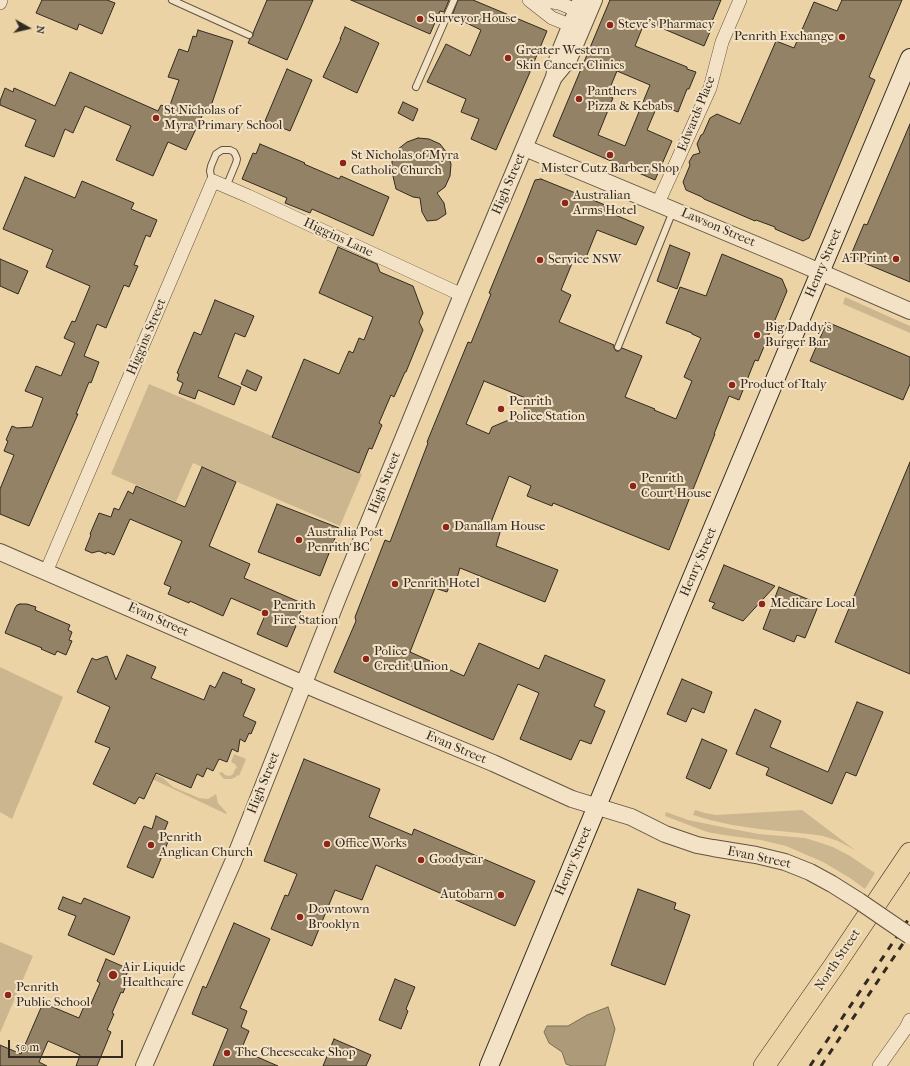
<!DOCTYPE html>
<html>
<head>
<meta charset="utf-8">
<style>
	body { margin:0 }
	#map { position:relative; width:910px; height:1066px; overflow:hidden; background:#ecd3a6; font-family:"IM FELL French Canon",serif }
	canvas { display:block }
	.north { position:absolute; left:8px; top:8px; width:40px; height:40px; -webkit-text-stroke:3px #f3e2c5; paint-order:stroke; rotate:98deg; font-size:11px; font-weight:700; line-height:16px; text-align:center; color:#322a20 }
	.north::after { content:''; display:block; margin:auto; width:14px; height:18px; background:#322a20; clip-path:polygon(50% 0,100% 100%,50% 72%,0 100%) }
	.scale { position:absolute; left:8px; top:1040px; width:115px; height:18px; box-sizing:border-box; border:2px solid #322a20; border-top:0; padding-left:5px; font-size:12px; line-height:14px; white-space:nowrap; color:#322a20; -webkit-text-stroke:3px #f3e2c5; paint-order:stroke }
</style>
</head>
<body>
<div id="map">
<canvas width="910" height="1066"></canvas>
<div class="north">N</div>
<div class="scale">50 m</div>
</div>
<script>
const context = document.querySelector('canvas').getContext('2d');
context.lineJoin = 'round';
function paint(path, color) {
  context.fillStyle = color;
  context.fill(path, 'evenodd');
}
function toPath(rows) {
  const path = new Path2D();
  for (const r of rows) {
    path.moveTo(r[0], r[1]);
    for (let i = 2; i < r.length; i += 2) path.lineTo(r[i], r[i + 1]);
  }
  return path;
}
function strokePath(path, color, width, dash) {
  context.strokeStyle = color;
  context.lineWidth = width;
  context.lineCap = dash ? 'butt' : 'round';
  context.setLineDash(dash || []);
  context.stroke(path);
}
function write(font, color, halo, rows, align = 'center') {
  context.font = font + ' "IM FELL French Canon",serif';
  context.lineWidth = 4;
  context.setLineDash([]);
  context.textBaseline = 'middle';
  context.strokeStyle = halo;
  context.fillStyle = color;
  for (const [text, x, y, turn = 0] of rows) {
    context.save();
    context.translate(x, y);
    context.rotate((+turn || 0) * Math.PI / 180);
    context.textAlign = isNaN(turn) ? turn : align;
    if (halo) context.strokeText(text, 0, 0);
    context.fillText(text, 0, 0);
    context.restore();
  }
}
const green = toPath([
	[845,297,910,326,910,333,843,304],
	[149,384,362,474,340,526,193,463,176,502,111,474],
	[0,667,63,697,12,819,0,812],
	[234,754,246,759,239,776,237,775,236,777,231,779,224,779,222,777,219,773,222,772,225,775,230,776,233,774,235,769,237,768,235,764,231,762],
	[119,757,163,778,173,787,199,798,208,799,216,794,218,803,227,813,226,814,112,760],
	[695,810,705,813,716,815,802,810,855,850,838,841,823,836,809,834,759,829,732,825,710,820,693,815],
	[666,812,688,820,732,829,759,834,805,838,818,842,833,847,850,856,875,873,865,889,850,878,823,862,786,846,761,840,724,835,707,832,665,816],
	[0,942,33,956,0,1033]
]);
const water = toPath([
	[608,1007,615,1029,605,1066,572,1066,566,1064,562,1052,549,1043,544,1032,547,1026,568,1026,587,1015,608,1007]
]);
const building = toPath([
	[42,0,107,0,115,3,102,34,79,24,77,30,36,13,42,0],
	[267,0,313,0,287,60,248,43,250,39,253,36,253,33,267,0],
	[351,0,449,0,444,12,440,11,430,34,351,0],
	[458,0,473,0,547,31,534,62,528,65,530,72,496,150,471,139,479,119,461,112,466,99,427,82,446,44,470,56,481,30,452,16,458,0],
	[610,0,721,0,708,31,710,32,704,46,645,21,635,46,687,67,687,69,696,72,689,89,687,89,678,112,658,104,647,130,672,141,655,180,553,136,610,0],
	[617,71,650,85,625,146,598,135,613,98,607,95,617,71],
	[842,0,902,0,869,77,875,80,809,238,803,241,775,229,775,227,756,220,755,221,704,199,702,197,686,190,683,182,690,165,689,162,693,155,700,153,697,144,701,135,703,134,710,118,717,114,740,124,776,41,794,48,814,2,837,11,842,0],
	[345,27,379,43,357,93,323,77,341,39,340,39,345,27],
	[198,30,233,41,208,115,203,114,186,150,168,142,153,176,116,160,131,126,85,106,73,133,65,129,54,157,25,146,36,120,0,105,0,101,5,88,13,92,14,88,55,106,70,72,158,111,161,105,169,108,179,80,168,77,179,49,188,52,193,36,196,37,198,30],
	[287,69,312,80,290,131,265,121,287,69],
	[403,102,418,109,413,121,398,113,403,102],
	[910,124,910,282,850,257,864,224,867,225,910,124],
	[418,138,429,139,440,144,447,153,451,164,450,176,445,187,437,193,444,203,446,214,437,220,427,221,422,212,420,198,413,197,396,189,392,172,392,160,397,150,407,142,418,138],
	[260,144,305,163,304,164,339,179,341,176,389,197,373,236,312,209,310,213,285,203,287,198,242,179,253,153,256,154,260,144],
	[25,177,75,198,82,181,134,203,131,209,157,220,150,237,146,235,134,265,138,266,129,287,124,285,106,328,97,324,84,356,99,362,91,383,89,382,76,414,78,414,29,526,0,514,0,489,14,455,4,451,8,441,6,440,12,426,17,428,32,427,43,398,25,391,36,366,61,376,75,343,64,338,72,321,75,322,90,286,46,267,53,250,3,229,25,177],
	[541,179,610,207,608,212,644,227,636,245,597,230,585,260,575,256,561,290,571,295,559,322,614,345,614,348,616,351,619,351,622,348,642,356,625,397,655,409,654,410,676,419,692,381,684,377,701,338,692,334,692,333,666,323,680,287,706,296,722,254,782,279,787,291,758,361,755,360,739,400,729,396,714,434,715,434,669,550,553,503,552,506,527,496,531,486,509,476,490,525,501,529,496,546,558,570,545,602,460,568,455,584,451,582,447,592,435,588,410,652,464,676,479,643,539,669,545,655,605,680,594,706,605,711,591,744,580,740,571,760,520,739,539,693,518,684,493,740,334,672,356,621,355,617,385,540,390,542,428,443,427,442,468,342,471,343,491,294,489,293,526,203,535,180,541,179],
	[484,381,528,399,519,422,511,419,492,427,489,434,466,424,484,381],
	[670,245,690,253,677,289,657,281,670,245],
	[338,247,377,264,380,272,413,286,423,313,419,322,423,330,406,372,405,372,394,397,391,395,379,423,382,425,372,449,369,448,359,473,272,437,304,359,339,374,349,351,353,353,359,338,364,340,373,317,319,293,338,247],
	[0,259,28,271,18,294,0,286,0,259],
	[215,300,254,316,245,337,235,333,218,377,241,387,234,405,198,390,195,399,179,393,183,383,177,380,179,374,177,373,194,332,201,335,215,300],
	[827,322,910,357,910,384,903,400,810,361,827,322],
	[247,370,262,377,256,391,241,384,247,370],
	[910,462,910,674,835,642,910,462],
	[202,467,236,482,209,546,250,564,244,578,304,604,294,625,296,626,287,647,257,634,266,613,231,598,223,616,190,601,189,603,168,594,171,587,164,584,182,541,130,519,114,555,107,552,106,554,99,551,92,553,85,550,91,535,90,534,99,513,111,517,114,508,119,510,128,491,133,494,136,486,185,507,202,467],
	[277,504,339,528,320,576,258,552,277,504],
	[724,565,775,586,743,621,712,608,715,603,709,601,724,565],
	[779,587,819,604,805,638,797,635,794,642,763,629,779,587],
	[20,604,27,604,36,607,35,610,70,625,68,630,72,632,69,640,72,641,66,655,57,651,55,655,41,649,42,648,5,633,15,608,17,605,20,604],
	[127,655,156,667,151,678,204,700,210,685,215,688,223,672,242,680,241,683,255,689,243,716,256,722,251,734,249,733,245,742,240,739,238,752,232,749,227,762,219,759,213,771,207,768,203,777,197,774,191,788,156,773,144,799,139,797,135,804,93,784,110,748,95,742,110,707,77,692,92,658,96,660,107,656,116,680,127,655],
	[682,679,712,692,704,713,692,708,686,722,667,714,682,679],
	[857,702,883,712,856,776,846,772,832,804,766,775,769,768,736,754,755,709,781,721,770,747,828,772,857,702],
	[702,739,727,750,710,789,686,778,702,739],
	[304,759,380,789,369,817,412,835,414,829,535,881,515,926,376,865,362,900,335,890,312,946,271,929,285,895,288,896,297,874,264,861,304,759],
	[156,816,168,822,163,834,170,837,153,878,127,867,144,826,152,829,156,816],
	[638,889,676,903,674,909,690,915,665,985,611,965,638,889],
	[63,897,81,904,84,898,130,917,114,955,68,935,76,916,58,909,63,897],
	[234,923,270,939,240,1008,247,1011,241,1027,249,1031,241,1050,278,1066,213,1066,228,1029,192,1014,203,986,206,988,234,923],
	[106,959,129,969,125,978,128,980,123,993,121,992,112,1013,114,1014,107,1030,111,1032,97,1066,76,1066,80,1055,48,1041,39,1062,47,1066,0,1066,0,1045,21,1054,43,1003,79,1018,85,1004,90,1006,100,983,97,981,106,959],
	[395,979,415,987,406,1009,408,1011,401,1029,379,1020,395,979],
	[334,1039,371,1055,366,1066,323,1066,334,1039]
]);
const service = toPath([
	[172,0,249,35],
	[416,87,454,0],
	[213,181,211,176,210,171,211,166,216,154,222,150,230,150,234,152,236,156,237,159,236,163,226,187],
	[618,347,673,211]
]);
const minor = toPath([
	[529,0,552,18,580,29],
	[540,0,559,3,586,14],
	[0,3,1,0],
	[658,203,710,88,722,42,740,0],
	[46,572,213,181,248,196,462,295],
	[879,1066,906,1028,910,1020]
]);
const tertiary = toPath([
	[555,76,569,59,594,0],
	[525,148,797,262,910,311],
	[0,552,320,691,493,763,572,799,631,817,665,834,697,845,713,848,756,855,785,862,810,872,832,884,859,901],
	[144,1066,233,862,339,595,462,295,554,77,558,56,581,0]
]);
const secondary = toPath([
	[489,1066,678,611,910,58]
]);
const trunk = toPath([
	[764,1066,834,966,910,853]
]);
const rail = toPath([
	[810,1066,910,917],
	[821,1066,910,933]
]);
const tertiaryBridge = toPath([
	[859,901,910,936]
]);
const markers = [
	[420,19,4,"#8f2418"],
	[610,25,4,"#8f2418"],
	[842,37,4,"#8f2418"],
	[508,58,4,"#8f2418"],
	[579,99,4,"#8f2418"],
	[156,118,4,"#8f2418"],
	[610,155,4,"#8f2418"],
	[343,163,4,"#8f2418"],
	[565,203,4,"#8f2418"],
	[896,259,4,"#8f2418"],
	[540,260,4,"#8f2418"],
	[757,335,4,"#8f2418"],
	[732,385,4,"#8f2418"],
	[501,409,4,"#8f2418"],
	[633,486,4,"#8f2418"],
	[446,527,4,"#8f2418"],
	[299,540,4,"#8f2418"],
	[395,584,4,"#8f2418"],
	[762,604,4,"#8f2418"],
	[265,613,4,"#8f2418"],
	[366,659,4,"#8f2418"],
	[327,844,4,"#8f2418"],
	[151,845,4,"#8f2418"],
	[421,860,4,"#8f2418"],
	[501,895,4,"#8f2418"],
	[300,917,4,"#8f2418"],
	[113,975,5,"#8f2418"],
	[8,995,4,"#8f2418"],
	[227,1053,4,"#8f2418"]
];
const poiNames = [
	["Surveyor House",428,19],
	["Steve's Pharmacy",618,25],
	["Penrith Exchange",834,37,"right"],
	["Greater Western",516,51],
	["Skin Cancer Clinics",516,66],
	["Panthers",587,92],
	["Pizza & Kebabs",587,107],
	["St Nicholas of",164,111],
	["Myra Primary School",164,126],
	["St Nicholas of Myra",351,156],
	["Catholic Church",351,171],
	["Mister Cutz Barber Shop",610,169,"center"],
	["Australian",573,196],
	["Arms Hotel",573,211],
	["ATPrint",888,259,"right"],
	["Service NSW",548,260],
	["Big Daddy's",765,328],
	["Burger Bar",765,343],
	["Product of Italy",740,385],
	["Penrith",509,402],
	["Police Station",509,417],
	["Penrith",641,479],
	["Court House",641,494],
	["Danallam House",454,527],
	["Australia Post",307,533],
	["Penrith BC",307,548],
	["Penrith Hotel",403,584],
	["Medicare Local",770,604],
	["Penrith",273,606],
	["Fire Station",273,621],
	["Police",374,652],
	["Credit Union",374,667],
	["Penrith",159,838],
	["Anglican Church",159,853],
	["Office Works",335,844],
	["Goodyear",429,860],
	["Autobarn",493,895,"right"],
	["Downtown",308,910],
	["Brooklyn",308,925],
	["Air Liquide",122,968],
	["Healthcare",122,983],
	["Penrith",16,988],
	["Public School",16,1003],
	["The Cheesecake Shop",235,1053]
];
const streetNames = [
	["Edwards Place",697,114,-68],
	["High Street",509,184,-67],
	["Lawson Street",718,228,23],
	["Higgins Lane",338,238,25],
	["Henry Street",824,263,-67],
	["Higgins Street",147,337,-67],
	["High Street",385,483,-68],
	["Henry Street",699,562,-67],
	["Evan Street",158,620,24],
	["Evan Street",456,748,23],
	["High Street",264,783,-68],
	["Evan Street",759,858,12],
	["Henry Street",574,861,-67],
	["North Street",838,960,-56]
];
paint(green, '#ccb68f');
paint(water, '#ad9a78');
strokePath(water, '#7c6d55', 1);
paint(building, '#938266');
strokePath(building, '#322a20', 1);
strokePath(service, '#605442', 8);
strokePath(minor, '#605442', 14);
strokePath(tertiary, '#605442', 18);
strokePath(secondary, '#322a20', 20);
strokePath(trunk, '#322a20', 22);
strokePath(service, '#f3e2c5', 6);
strokePath(minor, '#f3e2c5', 13);
strokePath(tertiary, '#f3e2c5', 16);
strokePath(secondary, '#f3e2c5', 18);
strokePath(trunk, '#ecd3a6', 21);
strokePath(rail, '#322a20', 3, [7, 7]);
strokePath(tertiaryBridge, '#605442', 18, []);
strokePath(tertiaryBridge, '#f3e2c5', 16);
for (const [x, y, r, color] of markers) {
  const dot = new Path2D();
  dot.arc(x, y, r, 0, 2 * Math.PI);
  context.fillStyle = color;
  context.fill(dot);
  strokePath(dot, '#f3e2c5', 1.5);
}
write('13px', '#322a20', '#f3e2c5', poiNames, 'left');
write('13px', '#322a20', '#f3e2c5', streetNames);
</script>
</body>
</html>
